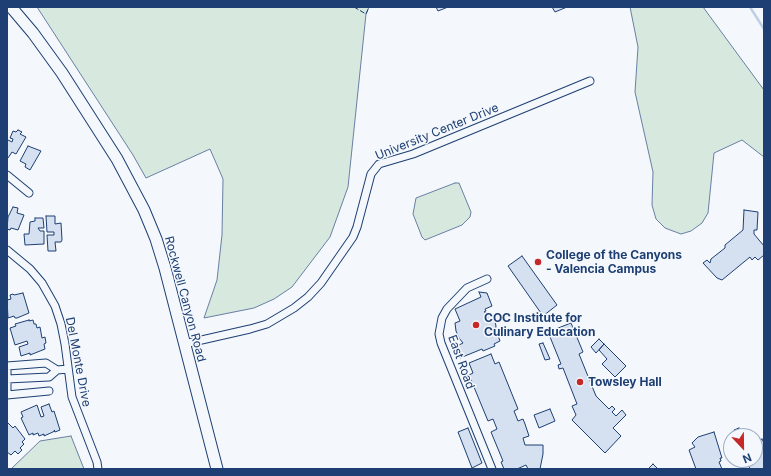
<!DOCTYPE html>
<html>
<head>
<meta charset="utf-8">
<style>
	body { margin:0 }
	#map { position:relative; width:771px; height:476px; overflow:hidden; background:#f4f7fb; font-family:Inter,sans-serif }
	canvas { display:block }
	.frame { position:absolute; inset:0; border:8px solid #1d3f73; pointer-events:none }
	.north { position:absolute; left:723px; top:428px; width:40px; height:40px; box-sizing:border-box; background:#f4f7fb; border:1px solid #9eadc5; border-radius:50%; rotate:158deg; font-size:11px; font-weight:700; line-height:16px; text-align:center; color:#1d3f73 }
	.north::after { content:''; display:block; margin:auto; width:14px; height:18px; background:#c62828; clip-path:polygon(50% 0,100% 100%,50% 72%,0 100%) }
</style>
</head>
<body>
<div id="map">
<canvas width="771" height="476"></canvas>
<div class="frame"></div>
<div class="north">N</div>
</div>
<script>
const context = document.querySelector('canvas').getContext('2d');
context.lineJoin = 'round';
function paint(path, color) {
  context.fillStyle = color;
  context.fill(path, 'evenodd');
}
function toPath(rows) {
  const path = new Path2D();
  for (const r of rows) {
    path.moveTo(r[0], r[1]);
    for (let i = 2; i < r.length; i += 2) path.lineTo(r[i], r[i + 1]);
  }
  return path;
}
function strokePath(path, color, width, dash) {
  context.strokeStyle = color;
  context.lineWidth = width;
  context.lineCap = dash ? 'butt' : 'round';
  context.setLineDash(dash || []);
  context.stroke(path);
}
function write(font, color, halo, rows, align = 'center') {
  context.font = font + ' Inter,sans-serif';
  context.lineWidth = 3;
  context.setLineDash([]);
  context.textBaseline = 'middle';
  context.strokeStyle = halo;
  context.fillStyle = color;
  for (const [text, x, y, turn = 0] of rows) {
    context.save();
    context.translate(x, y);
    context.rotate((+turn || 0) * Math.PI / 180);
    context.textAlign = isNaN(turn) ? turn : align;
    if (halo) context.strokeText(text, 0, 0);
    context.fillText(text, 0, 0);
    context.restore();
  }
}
const green = toPath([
	[37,7,369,7,366,14,348,187,330,237,292,287,274,299,254,308,204,318,217,280,222,235,223,179,210,149,146,178,133,155,37,7],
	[630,7,703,7,764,90,764,157,742,140,714,153,708,213,702,223,691,231,681,234,665,228,656,219,652,205,653,172,635,92,638,47,630,7],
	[455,183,459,183,471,212,470,217,462,225,425,240,422,237,413,214,416,198,455,183],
	[71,436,84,469,11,469,40,441,71,436]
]);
const stream = toPath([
	[750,7,764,29]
]);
const building = toPath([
	[436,7,448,7,438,11,436,7],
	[552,7,567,7,555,12,552,7],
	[18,130,22,132,20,134,26,137,16,154,12,152,8,158,7,158,7,142,8,140,12,142,13,139,10,138,13,131,16,132,18,130],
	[28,146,41,151,30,170,25,167,26,164,20,161,28,146],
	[13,207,18,208,17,213,24,215,18,230,11,228,10,230,7,229,8,217,13,207],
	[744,210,758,212,757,230,754,230,754,234,764,246,764,255,758,260,755,257,752,260,750,257,722,280,717,278,703,263,707,260,710,263,711,259,725,248,725,245,743,230,744,210],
	[46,216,55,216,55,224,61,223,62,240,61,242,55,242,56,251,48,251,47,235,54,235,54,232,47,232,46,216],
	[35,218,43,218,44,228,38,228,40,231,44,231,44,244,25,245,24,234,29,234,30,222,35,221,35,218],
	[522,256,557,305,543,316,508,266,522,256],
	[479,292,487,293,492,306,485,309,486,311,484,312,491,314,495,319,496,327,493,332,496,330,500,341,494,344,495,346,483,351,482,349,460,358,455,347,463,343,459,338,456,331,455,323,460,321,455,309,481,297,479,292],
	[23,293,29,313,17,318,15,318,14,316,8,318,7,300,11,299,10,295,13,294,14,295,23,293],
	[29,320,29,321,33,320,34,324,36,324,37,328,40,327,42,338,45,337,46,343,44,344,45,349,30,355,30,353,21,356,19,347,28,344,27,341,15,345,10,328,16,326,15,324,29,320],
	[571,323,583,352,579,354,596,396,609,409,612,406,615,409,612,412,616,416,622,410,626,415,613,428,621,436,605,453,572,420,576,415,572,406,577,404,563,368,559,369,558,365,561,364,548,332,571,323],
	[599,339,604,344,596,353,591,347,599,339],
	[543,343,550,359,545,360,539,344,543,343],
	[604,344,626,366,615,377,602,364,607,359,599,350,604,344],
	[491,354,495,364,499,362,518,409,514,411,518,421,523,419,525,424,529,436,523,438,525,445,543,445,543,454,540,469,528,469,526,465,517,469,504,469,501,462,503,461,491,432,497,429,493,419,488,421,469,375,473,373,469,363,491,354],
	[49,404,52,412,54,411,60,430,55,432,54,430,55,431,44,436,44,434,39,436,38,433,33,435,33,433,29,435,21,418,23,417,21,412,37,405,41,417,44,416,41,407,49,404],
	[550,409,555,421,539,428,534,415,550,409],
	[7,422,13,428,15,426,25,439,22,442,24,444,20,448,22,450,18,454,15,451,11,455,7,452,7,422],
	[468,428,482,463,472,468,458,432,468,428],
	[739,428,742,436,736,436,734,430,739,428],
	[714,432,722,458,720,458,721,461,719,462,722,469,696,469,689,450,695,447,692,443,698,437,714,432],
	[762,439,764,443,764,469,750,469,746,460,755,460,755,442,762,439],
	[653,464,658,469,648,469,653,464]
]);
const street = toPath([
	[7,175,29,193],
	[7,250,30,269,42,283,55,306,61,324,65,344,72,397,97,462,98,469],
	[487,279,467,288,447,309,442,318,439,334,441,343,492,469],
	[184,344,250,329,267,324,294,308,308,297,321,283,353,237,357,227,371,174,379,164,413,154,590,81],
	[7,366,46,363,57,370,68,369],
	[7,368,7,395],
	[7,379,49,377,57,370],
	[7,395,49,391]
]);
const secondary = toPath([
	[11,7,33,33,62,73,117,159,144,210,156,239,165,268,217,469]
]);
const fence = toPath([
	[354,7,366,14,369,7]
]);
const markers = [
	[538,262,4,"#c62828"],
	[476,325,4,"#c62828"],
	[580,382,4,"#c62828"]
];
const streetNames = [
	["University Center Drive",437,132,-22],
	["Rockwell Canyon Road",185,299,75],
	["Del Monte Drive",78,362,79],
	["East Road",461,362,70]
];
const poiNames = [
	["College of the Canyons",546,255],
	["- Valencia Campus",546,269],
	["COC Institute for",484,318],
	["Culinary Education",484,332],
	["Towsley Hall",588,382]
];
paint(green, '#d7e8df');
strokePath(green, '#687fa3', 1);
strokePath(stream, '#bed0e5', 2.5);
paint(building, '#d5e0f0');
strokePath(building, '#1d3f73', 1);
strokePath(street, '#1d3f73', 9);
strokePath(secondary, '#1d3f73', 13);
strokePath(street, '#f4f7fb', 7);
strokePath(secondary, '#f4f7fb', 11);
strokePath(fence, '#1d3f73', 1, [5, 2]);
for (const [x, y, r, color] of markers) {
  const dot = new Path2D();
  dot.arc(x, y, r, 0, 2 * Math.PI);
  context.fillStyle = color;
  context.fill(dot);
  strokePath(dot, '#f4f7fb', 1.5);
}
write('12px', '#1d3f73', '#f4f7fb', streetNames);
write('bold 12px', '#1d3f73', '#f4f7fb', poiNames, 'left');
</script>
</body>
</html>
